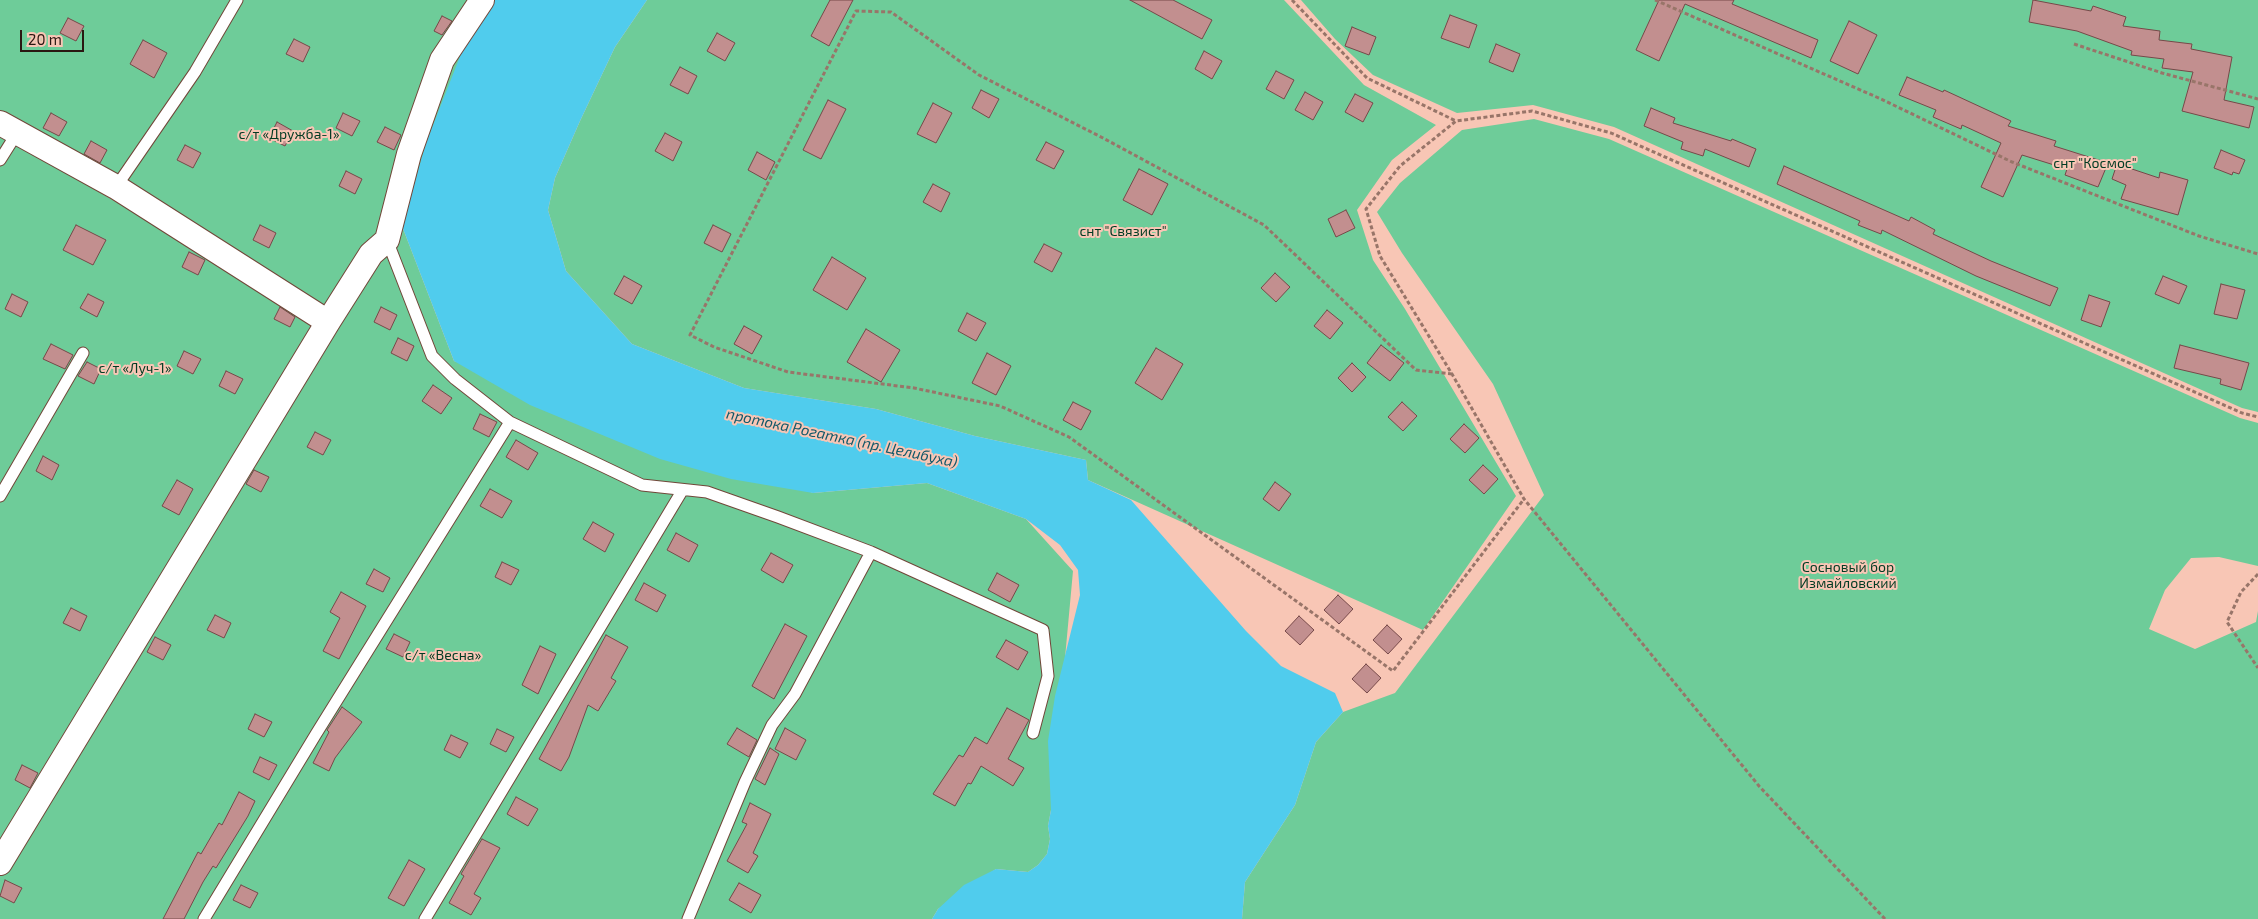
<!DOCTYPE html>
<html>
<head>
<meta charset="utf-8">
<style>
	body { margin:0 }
	#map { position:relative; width:2258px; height:919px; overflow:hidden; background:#f8c6b5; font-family:"Exo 2",sans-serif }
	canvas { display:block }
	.scale { position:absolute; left:20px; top:30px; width:64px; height:22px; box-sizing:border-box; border:2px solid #2a1812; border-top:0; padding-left:6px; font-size:15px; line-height:18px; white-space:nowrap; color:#2a1812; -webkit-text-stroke:4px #f8c6b5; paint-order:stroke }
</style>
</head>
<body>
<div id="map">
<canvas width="2258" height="919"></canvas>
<div class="scale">20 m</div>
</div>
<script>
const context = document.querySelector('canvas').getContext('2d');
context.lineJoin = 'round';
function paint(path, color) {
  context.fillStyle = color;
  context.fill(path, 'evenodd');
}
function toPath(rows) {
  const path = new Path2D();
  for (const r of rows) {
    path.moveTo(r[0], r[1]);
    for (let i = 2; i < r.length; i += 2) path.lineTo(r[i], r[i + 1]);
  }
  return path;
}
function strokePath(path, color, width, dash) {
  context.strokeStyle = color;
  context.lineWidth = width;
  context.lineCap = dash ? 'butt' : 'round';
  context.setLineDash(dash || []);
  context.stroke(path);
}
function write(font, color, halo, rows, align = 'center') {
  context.font = font + ' "Exo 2",sans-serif';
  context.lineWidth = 4;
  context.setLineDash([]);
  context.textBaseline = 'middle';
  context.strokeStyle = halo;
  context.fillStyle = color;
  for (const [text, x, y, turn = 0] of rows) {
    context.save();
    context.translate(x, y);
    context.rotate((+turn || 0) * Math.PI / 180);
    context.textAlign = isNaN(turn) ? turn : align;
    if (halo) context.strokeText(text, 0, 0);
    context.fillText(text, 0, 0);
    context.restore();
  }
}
const green = toPath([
	[0,0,491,0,402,226,454,361,813,493,927,483,1026,519,1073,571,1051,810,1048,826,1050,839,1047,854,1038,865,1028,872,996,869,938,909,932,919,0,919,0,876,369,270,326,312,0,118],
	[647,0,1284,0,1364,85,1436,125,1392,160,1357,210,1373,260,1405,309,1516,496,1423,630,1088,480,1086,460,975,436,876,409,744,388,632,344,566,271,548,210,555,178,580,121,615,47],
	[1301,0,2258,0,2258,412,2242,408,1614,127,1533,105,1457,113,1373,75,1335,39],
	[1534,119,1609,139,2240,418,2258,423,2258,566,2219,557,2191,558,2165,590,2149,629,2195,649,2256,622,2258,611,2258,919,1242,919,1245,882,1295,805,1316,742,1343,712,1395,693,1544,495,1493,384,1402,253,1377,212,1400,183,1462,130],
	[0,134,321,322,0,847]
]);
const water = toPath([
	[491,0,647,0,615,47,580,121,555,178,548,210,566,271,632,344,744,388,876,409,975,436,1086,460,1088,480,1131,500,1246,631,1281,666,1335,693,1343,712,1316,742,1295,805,1245,882,1242,919,932,919,938,909,964,885,996,869,1028,872,1038,865,1047,854,1050,839,1048,826,1051,810,1048,741,1055,696,1080,595,1078,570,1060,545,1026,519,927,483,813,493,731,479,660,459,530,405,454,361,402,226,426,143,470,31]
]);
const building = toPath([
	[830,0,853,0,829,46,811,36,830,0],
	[1130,0,1173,0,1212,20,1202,39,1130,0],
	[1659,0,1734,0,1732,4,1818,40,1811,58,1685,4,1659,61,1636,50,1659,0],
	[2033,0,2091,11,2093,6,2126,17,2123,26,2160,31,2159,40,2192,44,2191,49,2232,57,2224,100,2254,107,2249,128,2182,111,2193,72,2162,68,2164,59,2131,55,2132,51,2077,31,2029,22,2033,0],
	[1450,15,1477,25,1469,48,1441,38,1450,15],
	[442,16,452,21,442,35,434,31,442,16],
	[68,18,84,26,76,41,60,33,68,18],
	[1849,21,1877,35,1858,74,1830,61,1849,21],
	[1352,27,1376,37,1369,55,1345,46,1352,27],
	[717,33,735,43,725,61,707,51,717,33],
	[294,39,310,47,303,62,286,54,294,39],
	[143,40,167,53,154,78,130,64,143,40],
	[1496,44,1520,54,1513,72,1489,62,1496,44],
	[1204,51,1222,61,1212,79,1195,69,1204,51],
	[680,67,697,76,688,94,670,85,680,67],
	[1276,71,1294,80,1284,99,1266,89,1276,71],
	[1907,77,1943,92,1944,90,2011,121,2008,126,2056,141,2054,146,2108,163,2098,187,2065,175,2067,169,2022,155,2003,197,1981,187,2001,143,1962,125,1961,129,1933,117,1936,110,1899,95,1907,77],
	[981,90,999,99,989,118,972,108,981,90],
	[1305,92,1323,102,1313,120,1295,110,1305,92],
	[1355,94,1373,103,1363,122,1345,112,1355,94],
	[828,100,846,109,821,159,803,150,828,100],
	[933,103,952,113,936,143,917,134,933,103],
	[1651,108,1675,118,1673,123,1731,141,1732,139,1756,149,1749,167,1705,149,1703,156,1681,149,1683,142,1644,126,1651,108],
	[51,113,67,122,59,136,43,128,51,113],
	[343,113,360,121,352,136,336,128,343,113],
	[277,122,293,131,285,146,269,138,277,122],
	[385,127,401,135,394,150,377,142,385,127],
	[665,133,682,142,673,161,655,151,665,133],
	[91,141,107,150,100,163,84,154,91,141],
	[1046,142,1064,151,1054,169,1036,160,1046,142],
	[185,145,201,153,193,168,177,160,185,145],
	[2221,150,2245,160,2239,174,2233,172,2232,175,2214,168,2221,150],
	[757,152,775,162,766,180,748,170,757,152],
	[2117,164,2159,178,2160,172,2188,180,2178,215,2121,199,2126,185,2112,179,2117,164],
	[1784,166,1909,221,1911,217,1935,230,1933,234,1991,261,2058,288,2050,306,1976,276,1882,230,1881,234,1858,225,1860,221,1777,184,1784,166],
	[1139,169,1168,184,1152,215,1123,200,1139,169],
	[346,171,362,179,355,194,339,186,346,171],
	[933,184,950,193,941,212,923,202,933,184],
	[1346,210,1355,228,1336,237,1328,219,1346,210],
	[76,225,106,240,93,265,63,250,76,225],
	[260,225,276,233,269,248,253,240,260,225],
	[713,225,731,234,722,252,704,243,713,225],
	[1044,244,1062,253,1052,272,1034,262,1044,244],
	[189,252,205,260,198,275,182,267,189,252],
	[832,257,866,278,847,310,813,290,832,257],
	[1275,273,1290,287,1276,302,1261,288,1275,273],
	[624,276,642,286,632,304,614,294,624,276],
	[2163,276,2187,286,2179,304,2155,294,2163,276],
	[2221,284,2245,290,2237,319,2214,314,2221,284],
	[12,294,28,302,21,317,5,309,12,294],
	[88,294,104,302,97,317,80,308,88,294],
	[2089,295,2110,302,2101,327,2081,320,2089,295],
	[280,307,295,317,290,327,274,319,280,307],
	[381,307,397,315,390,330,374,322,381,307],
	[1327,310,1343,323,1330,339,1314,326,1327,310],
	[967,313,986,323,976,341,958,331,967,313],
	[744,326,762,336,752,354,734,344,744,326],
	[866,329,900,350,881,382,847,362,866,329],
	[398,338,414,346,407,361,391,353,398,338],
	[51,344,73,355,65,369,43,359,51,344],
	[1381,345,1404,363,1390,381,1367,363,1381,345],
	[2180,345,2249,363,2241,390,2220,384,2221,379,2174,368,2180,345],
	[1156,348,1183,364,1162,400,1135,383,1156,348],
	[184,351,201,359,193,374,177,366,184,351],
	[987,353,1011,366,996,395,972,383,987,353],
	[87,362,101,369,94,384,78,376,87,362],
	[1352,363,1366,377,1352,392,1338,378,1352,363],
	[226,371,243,379,235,394,219,386,226,371],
	[433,385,452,398,441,414,422,401,433,385],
	[1073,402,1091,411,1081,430,1063,420,1073,402],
	[1402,402,1417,416,1403,431,1388,417,1402,402],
	[480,414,497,422,489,437,473,429,480,414],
	[1464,424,1479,438,1465,453,1450,439,1464,424],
	[315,432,331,440,323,455,307,447,315,432],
	[516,440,538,453,528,470,506,457,516,440],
	[43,456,59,465,52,480,36,471,43,456],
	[1483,465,1498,479,1484,494,1469,480,1483,465],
	[254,470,269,477,261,492,246,484,254,470],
	[177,480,193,489,179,515,162,506,177,480],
	[1275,482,1291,494,1279,511,1263,499,1275,482],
	[490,489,512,501,502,518,480,506,490,489],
	[593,522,614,534,605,552,583,539,593,522],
	[676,533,698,545,689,562,667,550,676,533],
	[771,553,793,565,783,583,761,570,771,553],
	[502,562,519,570,511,585,495,577,502,562],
	[374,569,390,578,383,592,366,584,374,569],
	[997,573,1019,585,1010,602,988,590,997,573],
	[644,583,666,595,657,612,635,600,644,583],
	[341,592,366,606,339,659,323,651,340,618,330,612,341,592],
	[1338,595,1353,609,1339,624,1324,610,1338,595],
	[71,608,87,616,80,631,63,623,71,608],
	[215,615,231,623,224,638,207,630,215,615],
	[1299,616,1314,630,1300,645,1285,631,1299,616],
	[785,624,807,636,774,699,752,686,785,624],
	[1387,625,1402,639,1388,654,1373,640,1387,625],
	[394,634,410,642,403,657,386,649,394,634],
	[606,635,628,647,611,678,616,681,598,711,588,705,569,757,561,771,539,759,606,635],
	[155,637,171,645,163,660,147,652,155,637],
	[1006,640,1028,652,1018,670,996,657,1006,640],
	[540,646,556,654,538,694,522,685,540,646],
	[1366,664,1381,678,1367,693,1352,679,1366,664],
	[342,707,362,722,335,758,329,771,313,763,329,732,327,730,342,707],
	[1007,708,1029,720,1008,759,1024,768,1013,786,981,766,971,784,968,783,955,806,933,794,959,755,963,757,975,737,987,744,1007,708],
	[255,714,272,722,264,737,248,729,255,714],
	[737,728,757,740,749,757,727,744,737,728],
	[785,728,806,740,796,760,775,749,785,728],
	[497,729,514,737,506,752,490,744,497,729],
	[451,735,468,743,460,758,444,750,451,735],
	[770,748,779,754,765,785,755,779,770,748],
	[260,757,277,765,269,780,253,772,260,757],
	[22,765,38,773,30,788,15,780,22,765],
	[239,792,255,801,248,816,216,868,213,866,203,882,184,919,163,919,198,852,201,854,219,823,222,825,239,792],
	[516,797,538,809,528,826,507,814,516,797],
	[750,803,771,814,753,853,758,856,748,873,727,861,747,824,742,822,750,803],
	[482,839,500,848,474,894,481,898,471,915,449,903,464,876,461,874,482,839],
	[409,860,425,869,404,906,388,898,409,860],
	[5,880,22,888,14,903,0,896,5,880],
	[739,883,761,895,751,913,729,900,739,883],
	[241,885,258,893,250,908,233,900,241,885]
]);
const path = toPath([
	[1292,0,1367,78,1456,121],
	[1655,0,1881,99,2012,162,2199,236,2258,254],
	[2074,44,2162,73,2258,99],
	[1452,374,1416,370,1264,225,1103,138,979,75,891,12,856,11,690,335,714,347,788,372,914,388,1000,406,1069,437,1393,671,1524,499],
	[2258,574,2241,592,2227,622,2258,668],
	[1885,919,1759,786,1524,499,1452,374,1380,256,1366,209,1400,166,1456,121,1532,111,1611,133,2242,413,2258,417]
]);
const lane = toPath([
	[0,160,17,133],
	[116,187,195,72,237,0],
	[387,240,432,356,455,379,510,422,642,485,707,492,778,517,871,552,1043,630,1048,676,1033,733],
	[0,496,83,353],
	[204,919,316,734,510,422],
	[425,919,682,491],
	[688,919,745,782,772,725,795,694,871,552]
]);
const street = toPath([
	[0,123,116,187,328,322],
	[0,863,328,322,371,254,387,240,409,154,442,60,482,0]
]);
const parkNames = [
	["с/т «Дружба-1»",289,134],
	["снт \"Космос\"",2095,163],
	["снт \"Связист\"",1123,231],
	["с/т «Луч-1»",135,368],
	["Сосновый бор",1848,567],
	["Измайловский",1848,583],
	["с/т «Весна»",443,655]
];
const waterNames = [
	["протока Рогатка (пр. Целибуха)",842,438,12]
];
paint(green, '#6ecc99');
paint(water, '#50cced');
paint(building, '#c28f8f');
strokePath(building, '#764949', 1);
strokePath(lane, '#714739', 13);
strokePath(street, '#714739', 26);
strokePath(path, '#987569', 3, [4, 2.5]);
strokePath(lane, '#fff', 11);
strokePath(street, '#fff', 24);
write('14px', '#023b23', '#f8c6b5', parkNames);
write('italic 15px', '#125869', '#f8c6b5', waterNames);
</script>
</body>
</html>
